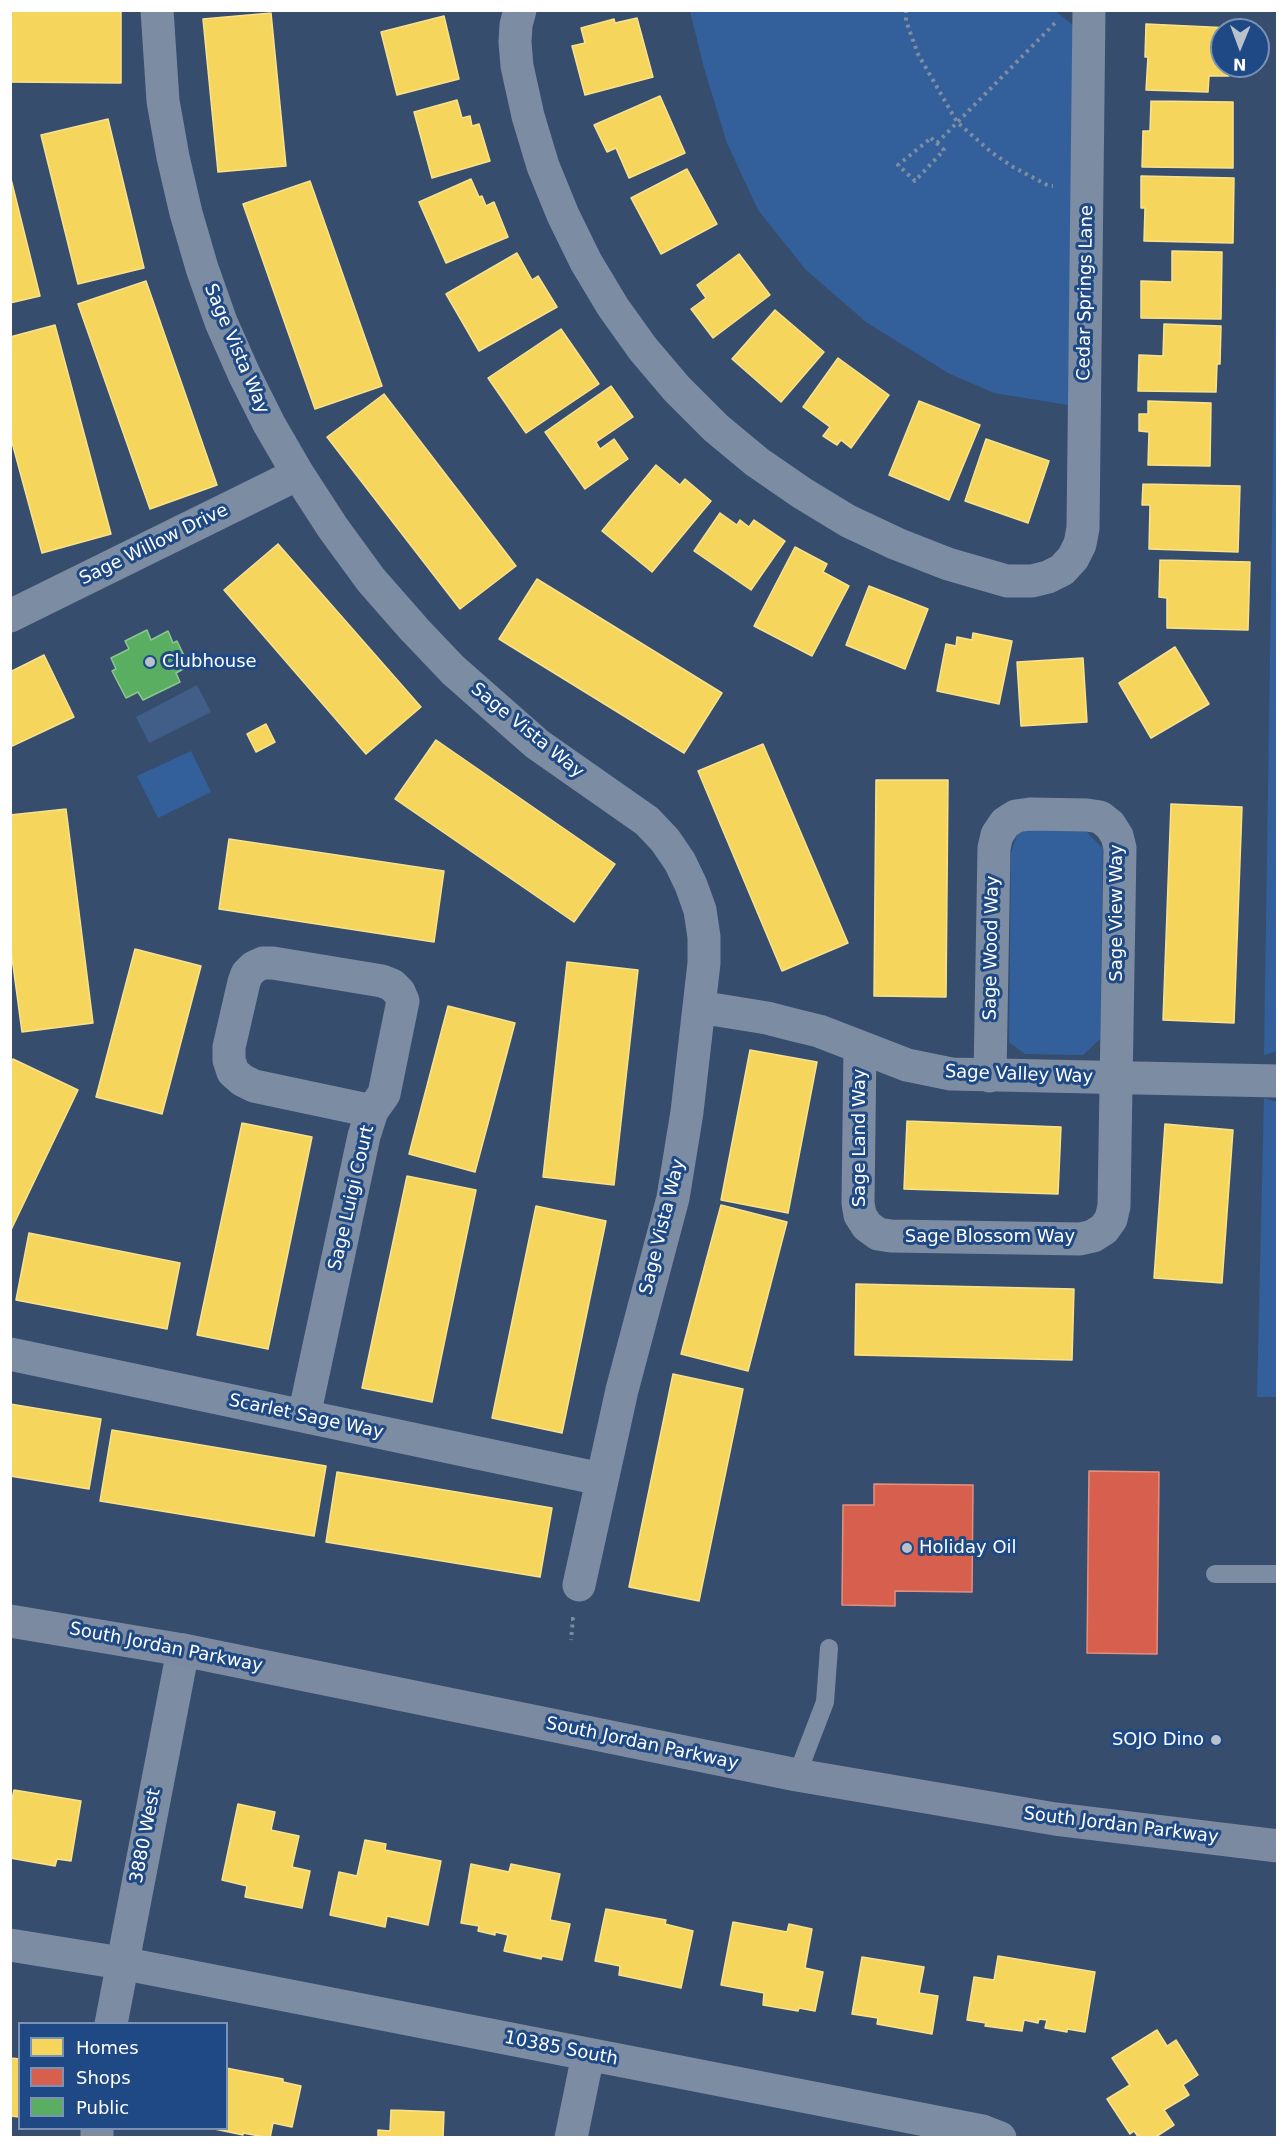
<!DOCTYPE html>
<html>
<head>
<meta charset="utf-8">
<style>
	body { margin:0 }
	#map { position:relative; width:1288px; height:2148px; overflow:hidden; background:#364d6d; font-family:"DejaVu Sans",sans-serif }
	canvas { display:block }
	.frame { position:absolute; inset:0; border:12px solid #fff; pointer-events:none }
	.legend { position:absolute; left:18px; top:2022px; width:210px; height:108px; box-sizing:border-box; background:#1f4984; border:2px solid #7992b5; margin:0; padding:8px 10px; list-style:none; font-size:18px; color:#fff }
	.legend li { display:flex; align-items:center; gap:12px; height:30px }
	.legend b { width:30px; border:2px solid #7992b5 }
	.north { position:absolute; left:1210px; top:18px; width:60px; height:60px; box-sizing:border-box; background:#1f4984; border:2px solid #7992b5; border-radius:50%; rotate:181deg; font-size:16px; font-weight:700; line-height:24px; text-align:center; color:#fff }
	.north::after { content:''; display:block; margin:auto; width:21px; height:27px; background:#b9c1cc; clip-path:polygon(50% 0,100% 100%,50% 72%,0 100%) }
</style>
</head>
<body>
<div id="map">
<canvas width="1288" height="2148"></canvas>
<div class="frame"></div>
<ul class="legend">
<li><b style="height:16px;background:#f6d55c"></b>Homes</li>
<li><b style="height:16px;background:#d6604d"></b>Shops</li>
<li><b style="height:16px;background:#5aae61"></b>Public</li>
</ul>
<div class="north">N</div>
</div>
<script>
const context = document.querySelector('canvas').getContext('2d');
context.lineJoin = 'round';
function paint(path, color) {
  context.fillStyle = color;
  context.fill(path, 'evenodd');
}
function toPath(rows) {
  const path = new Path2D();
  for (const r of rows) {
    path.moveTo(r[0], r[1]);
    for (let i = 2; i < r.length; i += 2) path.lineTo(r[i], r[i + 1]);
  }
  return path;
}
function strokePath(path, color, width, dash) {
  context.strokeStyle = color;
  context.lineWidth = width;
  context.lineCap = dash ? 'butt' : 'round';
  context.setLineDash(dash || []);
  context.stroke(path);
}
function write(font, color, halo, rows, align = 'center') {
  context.font = font + ' "DejaVu Sans",sans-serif';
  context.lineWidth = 6;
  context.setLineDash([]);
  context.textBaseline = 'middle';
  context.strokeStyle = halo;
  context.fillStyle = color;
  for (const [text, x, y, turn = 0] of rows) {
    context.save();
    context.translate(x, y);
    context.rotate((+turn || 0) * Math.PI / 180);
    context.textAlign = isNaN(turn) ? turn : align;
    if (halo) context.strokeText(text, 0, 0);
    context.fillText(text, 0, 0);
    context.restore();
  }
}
const green = toPath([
	[1054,10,1074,26,1068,405,994,393,948,373,866,322,806,270,758,210,727,143,704,68,690,11],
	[1277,194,1278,1051,1264,1055],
	[191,751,211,792,158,818,137,776],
	[1030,828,1086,831,1103,849,1100,1039,1083,1055,1025,1054,1009,1042,1011,853,1017,835],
	[1264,1098,1278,1102,1277,1397,1257,1397]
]);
const water = toPath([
	[197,685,211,712,149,743,136,717]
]);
const homes = toPath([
	[10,11,121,11,121,83,10,82,10,11],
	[271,13,286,166,218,172,203,19,271,13],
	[444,16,459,79,397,95,381,32,444,16],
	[637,18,653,77,585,95,572,46,585,43,581,28,614,19,615,23,637,18],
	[1146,24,1231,28,1231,30,1222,30,1222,66,1229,66,1229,76,1209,76,1208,92,1146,90,1148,57,1145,57,1146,24],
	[660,96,685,153,629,178,616,148,607,152,594,125,660,96],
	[457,100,462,118,470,116,472,126,479,124,490,161,432,178,414,112,457,100],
	[1151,101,1233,102,1233,168,1142,167,1143,131,1150,131,1151,101],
	[108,119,144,268,78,284,41,135,108,119],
	[687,169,717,224,661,254,631,198,687,169],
	[10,175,40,296,10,303,10,175],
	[1141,176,1234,178,1233,243,1144,241,1145,208,1141,208,1141,176],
	[471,179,479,197,482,196,486,206,494,202,508,237,446,263,419,202,471,179],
	[310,181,382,386,315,409,243,204,310,181],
	[1172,251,1222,252,1221,319,1141,318,1141,281,1172,282,1172,251],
	[517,253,532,280,538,276,557,307,479,351,446,294,517,253],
	[739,254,770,295,713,338,691,309,706,298,697,285,739,254],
	[146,281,217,485,150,509,78,304,146,281],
	[775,310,824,352,781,402,732,359,775,310],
	[1164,324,1221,326,1220,364,1217,364,1216,392,1138,391,1139,355,1163,356,1164,324],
	[55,325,111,534,42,553,10,435,10,337,55,325],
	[561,329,599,384,526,433,488,378,561,329],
	[838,358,889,395,851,448,841,440,837,445,823,436,830,427,803,407,838,358],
	[611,386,633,417,596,442,600,449,614,439,628,459,585,489,545,432,611,386],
	[384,394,516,566,460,609,327,437,384,394],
	[919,401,980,425,949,500,889,475,919,401],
	[1148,401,1211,403,1210,466,1148,465,1149,432,1139,431,1139,414,1148,414,1148,401],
	[986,439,1049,461,1028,523,965,501,986,439],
	[656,465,680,485,685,479,711,501,652,572,602,531,656,465],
	[1143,484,1240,486,1238,552,1149,549,1150,505,1142,505,1143,484],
	[720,513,737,525,740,520,749,527,754,520,785,541,751,590,694,551,720,513],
	[278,544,421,707,366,754,224,590,278,544],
	[795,547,827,564,823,572,849,586,812,656,754,626,795,547],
	[1160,560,1250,562,1248,630,1167,628,1167,598,1159,597,1160,560],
	[537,579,722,693,684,753,499,639,537,579],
	[869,586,928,609,905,669,846,645,869,586],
	[973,633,1012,641,999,704,937,691,946,644,956,646,957,637,972,640,973,633],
	[1175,647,1209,704,1151,738,1119,683,1175,647],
	[44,655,74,717,10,747,10,672,44,655],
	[1083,658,1087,722,1021,726,1017,662,1083,658],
	[266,724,275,742,256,752,247,734,266,724],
	[436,740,615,864,574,922,395,799,436,740],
	[763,744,848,943,782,971,698,771,763,744],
	[876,780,948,780,946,997,874,996,876,780],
	[1171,804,1242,807,1234,1023,1163,1020,1171,804],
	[66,809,93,1023,22,1032,10,943,10,815,66,809],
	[229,839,444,871,434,942,219,909,229,839],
	[135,949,201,966,162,1114,96,1097,135,949],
	[567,962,638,970,614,1185,543,1177,567,962],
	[448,1006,515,1023,475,1172,409,1154,448,1006],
	[750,1050,817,1062,788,1213,721,1200,750,1050],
	[13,1059,78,1090,10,1232,10,1066,13,1059],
	[907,1121,1061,1127,1058,1194,904,1189,907,1121],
	[242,1123,312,1137,268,1349,197,1335,242,1123],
	[1165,1124,1233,1130,1222,1283,1154,1278,1165,1124],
	[407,1176,476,1190,432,1402,362,1388,407,1176],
	[721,1205,787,1222,748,1371,681,1354,721,1205],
	[536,1206,606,1221,562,1433,492,1418,536,1206],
	[29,1233,180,1263,167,1329,16,1300,29,1233],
	[856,1284,1074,1289,1072,1360,855,1355,856,1284],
	[673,1374,743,1389,699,1601,629,1587,673,1374],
	[10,1404,101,1419,89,1489,10,1476,10,1404],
	[112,1430,326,1466,314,1536,100,1501,112,1430],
	[337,1472,552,1508,540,1577,326,1542,337,1472],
	[14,1790,81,1801,71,1861,57,1859,55,1866,10,1858,10,1808,14,1790],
	[238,1804,275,1812,271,1830,299,1836,292,1867,310,1871,302,1908,245,1897,247,1886,222,1880,238,1804],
	[365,1840,386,1844,385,1850,441,1861,428,1925,387,1916,385,1927,330,1915,339,1872,357,1876,365,1840],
	[471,1864,509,1872,511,1864,560,1874,550,1920,570,1924,562,1960,542,1956,541,1959,504,1951,508,1935,495,1932,495,1935,478,1931,479,1926,461,1923,471,1864],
	[606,1909,666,1920,665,1924,693,1931,681,1988,619,1975,620,1966,595,1961,606,1909],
	[733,1922,787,1932,789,1924,812,1929,805,1968,823,1972,815,2011,799,2008,798,2011,763,2005,764,1993,721,1985,733,1922],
	[998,1956,1095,1972,1085,2032,1067,2029,1067,2032,1045,2028,1047,2020,1039,2019,1038,2023,1024,2020,1022,2031,985,2026,986,2023,967,2020,974,1977,994,1980,998,1956],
	[862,1957,924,1967,919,1993,938,1996,932,2034,877,2024,878,2018,852,2014,862,1957],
	[1157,2030,1167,2046,1176,2040,1198,2075,1183,2085,1189,2095,1164,2110,1174,2125,1154,2138,1139,2138,1134,2131,1130,2134,1107,2099,1130,2085,1112,2058,1157,2030],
	[10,2053,11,2058,20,2059,20,2117,10,2116,10,2053],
	[226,2068,283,2079,283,2082,301,2086,292,2127,273,2123,270,2138,243,2133,243,2135,210,2128,226,2128,226,2068],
	[391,2110,444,2112,443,2138,378,2138,378,2130,390,2131,391,2110]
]);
const shops = toPath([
	[1089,1471,1159,1472,1157,1654,1087,1653,1089,1471],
	[874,1484,973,1485,972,1592,895,1591,895,1606,842,1605,843,1505,874,1505,874,1484]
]);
const public = toPath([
	[147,630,151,640,168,631,173,643,177,641,189,666,176,673,180,682,143,700,138,692,126,698,112,671,116,669,111,658,129,649,125,641,147,630]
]);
const path = toPath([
	[906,10,906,21,918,54,957,122,991,152,1013,167,1049,186,1053,186],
	[931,138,944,150,915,181,898,165,931,138],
	[937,143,1055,23],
	[571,1619,573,1619,571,1640]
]);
const service = toPath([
	[1215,1574,1278,1574],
	[797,1775,825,1702,829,1648]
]);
const minor = toPath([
	[157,10,163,101,173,157,186,213,202,268,221,322,244,374,269,424,298,474,333,528,371,580,414,629,453,670,537,744,647,821,665,840,680,862,691,885,700,910,704,937,704,963,687,1112,673,1198,622,1390,579,1585],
	[520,10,516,25,515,42,517,66,528,116,543,166,563,215,586,262,613,307,643,349,677,389,716,428,757,462,802,493,848,521,897,544,948,564,1007,581,1032,581,1048,577,1062,570,1073,558,1080,544,1083,528,1089,10],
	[10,616,298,474],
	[699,1007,767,1018,794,1025,819,1031,907,1065,951,1074,1278,1081],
	[860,1047,858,1203,860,1215,867,1226,878,1234,891,1236,1080,1239,1093,1236,1104,1229,1111,1219,1114,1206,1120,848,1117,836,1110,825,1100,817,1087,815,1030,814,1016,816,1005,823,997,835,994,848,990,1076],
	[10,1354,601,1479],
	[304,1416,364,1136,372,1111,384,1094,403,1001,399,992,392,985,382,981,273,963,263,963,254,967,247,974,244,982,229,1047,229,1060,233,1072,242,1080,254,1086,372,1111],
	[10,1945,121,1963,982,2131,1000,2138],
	[111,2024,183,1650],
	[97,2138,97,2128],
	[571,2138,588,2055]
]);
const primary = toPath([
	[10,1621,183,1650,797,1775,1055,1819,1278,1846]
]);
const markers = [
	[150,662,6,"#b9c1cc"],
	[907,1548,6,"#b9c1cc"],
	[1216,1740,6,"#b9c1cc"]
];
const streetNames = [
	["Cedar Springs Lane",1086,293,-89],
	["Sage Vista Way",236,349,67],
	["Sage Willow Drive",154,545,-26],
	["Sage Vista Way",527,731,39],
	["Sage View Way",1117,913,-90],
	["Sage Wood Way",992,948,-89],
	["Sage Valley Way",1019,1075,2],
	["Sage Land Way",860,1138,-90],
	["Sage Luigi Court",352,1198,-77],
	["Sage Vista Way",663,1227,-76],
	["Sage Blossom Way",990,1237],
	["Scarlet Sage Way",306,1417,12],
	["South Jordan Parkway",166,1648,11],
	["South Jordan Parkway",642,1744,12],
	["South Jordan Parkway",1121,1826,7],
	["3880 West",146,1836,-79],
	["10385 South",561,2049,11]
];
const poiNames = [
	["Clubhouse",162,662],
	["Holiday Oil",919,1548],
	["SOJO Dino",1204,1740,"right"]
];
paint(green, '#33609a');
paint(water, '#405e88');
paint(homes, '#f6d55c');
strokePath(homes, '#f9e28d', 1.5);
paint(shops, '#d6604d');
strokePath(shops, '#e29082', 1.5);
paint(public, '#5aae61');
strokePath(public, '#8cc690', 1.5);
strokePath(path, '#7c8da3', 4, [3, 4.5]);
strokePath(service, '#7c8da3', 18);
strokePath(minor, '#7c8da3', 33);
strokePath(primary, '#7b8aa0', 33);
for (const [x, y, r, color] of markers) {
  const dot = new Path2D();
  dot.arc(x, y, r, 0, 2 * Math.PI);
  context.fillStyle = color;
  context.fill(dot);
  strokePath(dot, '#1f4984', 2);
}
write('18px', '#fff', '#1f4984', streetNames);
write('18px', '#fff', '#1f4984', poiNames, 'left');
</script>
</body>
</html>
